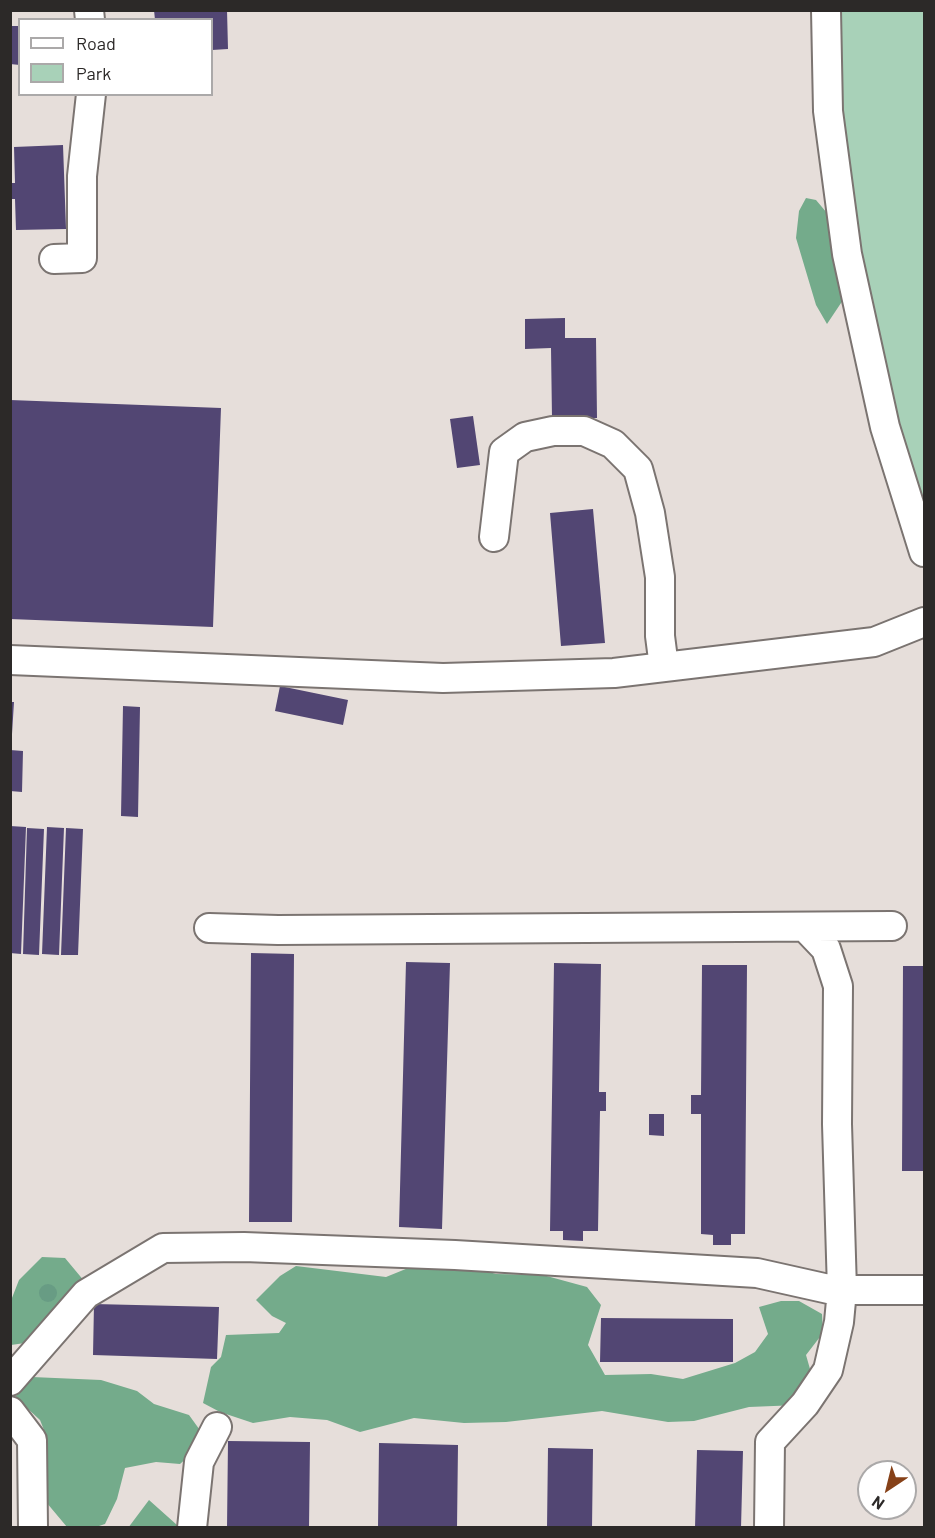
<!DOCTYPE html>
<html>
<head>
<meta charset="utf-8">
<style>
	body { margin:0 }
	#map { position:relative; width:935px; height:1538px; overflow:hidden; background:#e6deda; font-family:Barlow,sans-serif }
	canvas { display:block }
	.frame { position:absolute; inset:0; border:12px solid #2c2928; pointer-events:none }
	.legend { position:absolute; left:18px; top:18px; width:195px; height:78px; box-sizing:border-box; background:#fff; border:2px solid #aba9a9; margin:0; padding:8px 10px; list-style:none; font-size:18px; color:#2c2928 }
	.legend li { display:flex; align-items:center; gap:12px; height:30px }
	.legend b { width:30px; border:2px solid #aba9a9 }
	.north { position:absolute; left:857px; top:1460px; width:60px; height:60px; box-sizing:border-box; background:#fff; border:2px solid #aba9a9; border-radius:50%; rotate:215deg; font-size:16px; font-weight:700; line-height:24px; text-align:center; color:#2c2928 }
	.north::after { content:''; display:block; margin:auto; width:21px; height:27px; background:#864118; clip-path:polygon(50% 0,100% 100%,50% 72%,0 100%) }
</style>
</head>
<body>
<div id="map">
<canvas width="935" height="1538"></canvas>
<div class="frame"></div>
<ul class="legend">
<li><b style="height:8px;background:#fff"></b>Road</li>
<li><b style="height:16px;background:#a8d1b8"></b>Park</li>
</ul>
<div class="north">N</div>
</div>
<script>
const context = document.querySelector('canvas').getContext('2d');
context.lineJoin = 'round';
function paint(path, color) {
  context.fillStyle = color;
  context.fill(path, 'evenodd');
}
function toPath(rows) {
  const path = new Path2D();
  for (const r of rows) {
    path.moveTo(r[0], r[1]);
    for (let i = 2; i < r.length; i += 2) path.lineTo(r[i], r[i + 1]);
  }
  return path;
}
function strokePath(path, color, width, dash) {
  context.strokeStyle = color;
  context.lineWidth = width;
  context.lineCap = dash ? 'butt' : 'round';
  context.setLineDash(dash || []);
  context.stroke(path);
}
const green = toPath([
	[840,11,924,11,924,533,877,360,836,84]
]);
const forest = toPath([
	[806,198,816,200,827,213,834,231,843,300,827,324,816,305,796,238,799,211],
	[42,1257,65,1258,85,1282,25,1343,11,1345,10,1303,19,1280],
	[428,1260,458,1263,496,1274,543,1275,587,1287,601,1305,588,1345,605,1375,651,1374,683,1379,735,1363,755,1352,768,1334,759,1307,781,1301,799,1301,822,1314,823,1333,806,1355,814,1383,798,1405,749,1407,694,1421,668,1422,602,1411,506,1422,464,1423,414,1418,360,1432,327,1420,290,1417,253,1423,220,1412,203,1403,211,1367,221,1357,226,1335,279,1333,286,1323,272,1316,256,1300,280,1276,296,1266,386,1277],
	[32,1377,101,1380,137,1391,154,1404,189,1415,202,1433,198,1448,180,1464,156,1462,125,1468,117,1499,105,1524,96,1527,67,1527,41,1496,46,1435,40,1420,15,1397],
	[149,1500,177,1525,178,1527,128,1528]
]);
const building = toPath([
	[154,10,227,10,228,49,212,50,212,20,155,20],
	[10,26,20,26,20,65,10,64],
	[63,145,66,229,16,230,15,199,10,199,10,183,15,183,14,147],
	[565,318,565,338,596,338,597,418,552,418,551,348,525,349,525,319],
	[10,400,221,408,213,627,10,619],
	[473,416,480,465,457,468,450,419],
	[593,509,605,643,561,646,550,513],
	[280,686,348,700,343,725,275,711],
	[10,702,14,702,12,734,10,734],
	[123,706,140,707,138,817,121,816],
	[10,750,23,751,22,792,10,791],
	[10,826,26,827,21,954,10,953],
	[47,827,64,828,59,955,42,954],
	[27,828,44,829,39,955,23,954],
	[66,828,83,829,78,955,61,955],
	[251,953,294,954,292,1222,249,1222],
	[406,962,450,963,442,1229,399,1227],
	[554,963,601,964,599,1092,606,1092,606,1111,600,1111,598,1231,583,1231,583,1241,563,1240,563,1231,550,1231],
	[702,965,747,965,745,1234,731,1234,731,1245,713,1245,713,1235,701,1234,701,1114,691,1114,691,1095,701,1095],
	[903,966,924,966,924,1171,902,1171],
	[649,1114,664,1114,664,1136,649,1135],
	[94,1304,219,1307,217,1359,93,1355],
	[601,1318,733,1319,733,1362,600,1362],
	[228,1441,310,1442,309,1528,227,1528],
	[379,1443,458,1445,457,1528,378,1528],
	[548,1448,593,1449,592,1528,547,1528],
	[697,1450,743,1451,741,1528,695,1528]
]);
const minor = toPath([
	[89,10,90,20],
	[826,10,828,111,847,254,885,427,924,552],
	[54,259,82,258,82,176,91,94],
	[494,537,504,452,525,437,553,431,584,431,613,444,638,469,650,513,660,577,660,636,664,667],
	[10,660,443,678,614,673,874,642,924,622],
	[209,928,278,930,892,926],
	[10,1381,86,1294,163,1248,244,1247,455,1255,757,1273,833,1290,924,1290],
	[10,1411,32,1440,33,1528],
	[192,1528,199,1462,217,1427],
	[769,1528,770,1442,805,1404,828,1370,839,1322,842,1290,837,1124,838,986,826,949,805,927]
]);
const trees = [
	[48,1293]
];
paint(green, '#a8d1b8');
paint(forest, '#74ab8b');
paint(building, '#524673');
strokePath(minor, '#7b7471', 32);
strokePath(minor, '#fff', 28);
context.fillStyle = '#689c84';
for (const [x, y] of trees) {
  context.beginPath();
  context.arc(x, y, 9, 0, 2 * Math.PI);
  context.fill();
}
</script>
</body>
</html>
